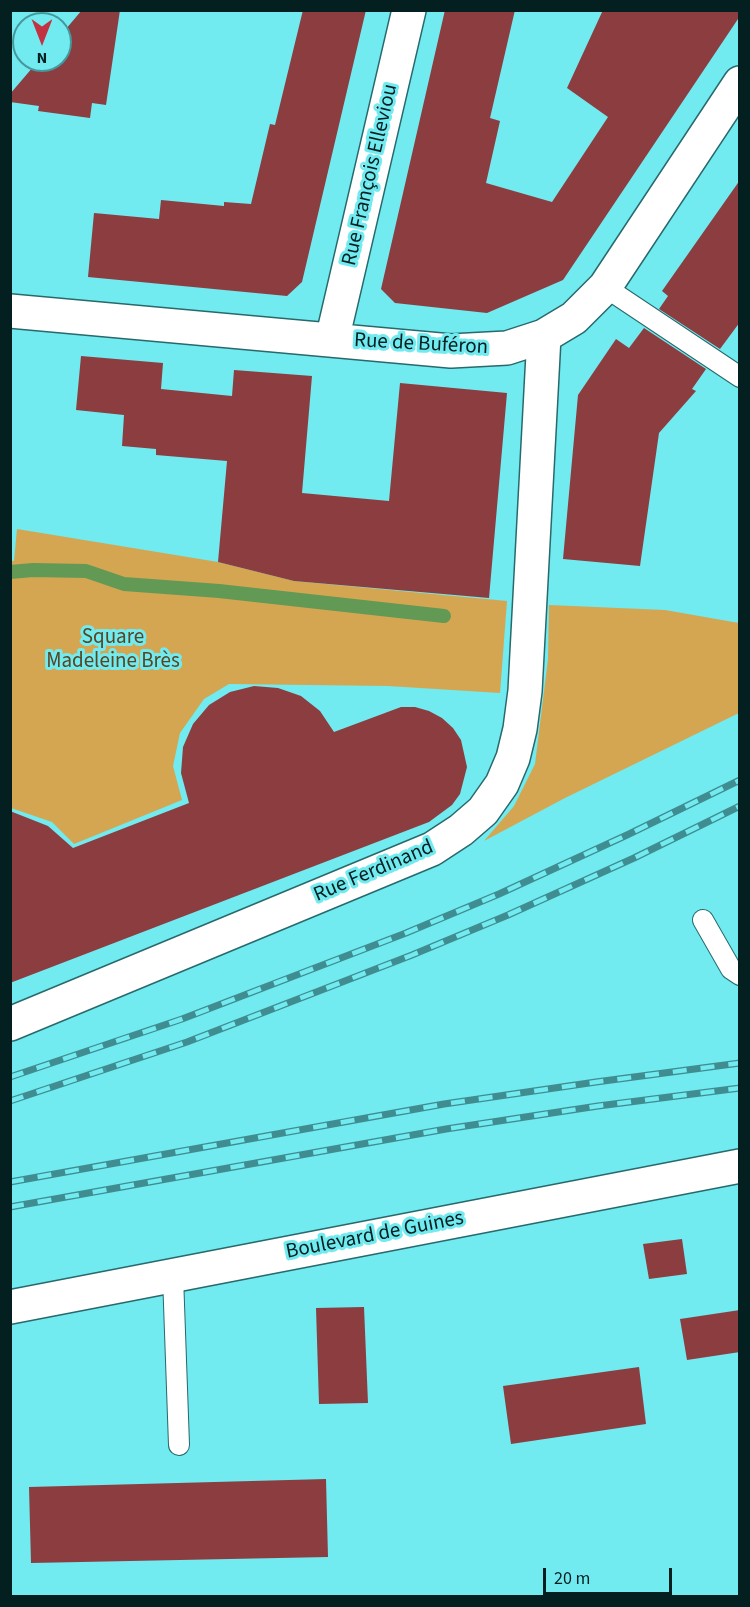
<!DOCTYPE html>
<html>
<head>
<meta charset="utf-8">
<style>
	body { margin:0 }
	#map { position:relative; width:750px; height:1607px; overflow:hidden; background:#71eaf0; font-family:"Source Sans 3",sans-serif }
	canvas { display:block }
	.frame { position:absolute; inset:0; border:12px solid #041f20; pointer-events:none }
	.north { position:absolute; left:12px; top:12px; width:60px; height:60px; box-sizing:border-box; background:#71eaf0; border:2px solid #45999d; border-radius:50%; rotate:180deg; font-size:16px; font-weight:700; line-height:24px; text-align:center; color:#041f20 }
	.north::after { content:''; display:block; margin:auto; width:21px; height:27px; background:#c33242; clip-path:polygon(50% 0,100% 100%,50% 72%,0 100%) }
	.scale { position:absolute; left:543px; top:1568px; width:129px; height:27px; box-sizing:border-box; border:3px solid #041f20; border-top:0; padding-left:8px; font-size:18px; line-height:21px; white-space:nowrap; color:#041f20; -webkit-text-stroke:4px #71eaf0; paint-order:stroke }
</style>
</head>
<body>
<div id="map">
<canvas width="750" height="1607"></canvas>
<div class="frame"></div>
<div class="north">N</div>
<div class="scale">20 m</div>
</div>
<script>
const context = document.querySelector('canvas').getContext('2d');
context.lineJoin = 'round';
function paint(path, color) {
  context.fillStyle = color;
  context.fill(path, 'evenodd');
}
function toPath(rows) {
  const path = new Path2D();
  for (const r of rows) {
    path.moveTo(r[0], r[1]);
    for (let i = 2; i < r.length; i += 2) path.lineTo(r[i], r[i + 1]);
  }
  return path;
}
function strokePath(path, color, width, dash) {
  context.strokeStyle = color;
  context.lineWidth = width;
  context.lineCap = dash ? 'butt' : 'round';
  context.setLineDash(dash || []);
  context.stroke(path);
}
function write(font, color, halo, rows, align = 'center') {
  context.font = font + ' "Source Sans 3",sans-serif';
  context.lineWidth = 6;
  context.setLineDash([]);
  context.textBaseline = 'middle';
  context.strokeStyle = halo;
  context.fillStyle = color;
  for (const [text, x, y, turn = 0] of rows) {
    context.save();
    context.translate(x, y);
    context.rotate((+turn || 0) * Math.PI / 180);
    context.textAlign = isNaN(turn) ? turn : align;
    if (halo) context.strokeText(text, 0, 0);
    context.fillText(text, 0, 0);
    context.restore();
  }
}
const green = toPath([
	[17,529,218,562,294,581,507,601,500,693,388,686,229,684,204,699,180,733,173,766,182,800,74,844,52,822,11,808,10,561,14,561],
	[549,605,665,610,739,623,739,713,565,798,484,841,514,806,535,764,548,659]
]);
const stream = toPath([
	[10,572,33,570,86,571,124,584,219,591,444,616]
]);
const building = toPath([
	[82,10,120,10,106,105,92,103,90,118,38,111,39,106,10,102,10,94,39,60,60,60,60,36],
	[303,10,366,10,302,282,287,296,88,277,94,213,159,219,161,200,224,206,224,202,251,204,270,124,275,125],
	[445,10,515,10,490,118,500,121,486,183,552,202,608,117,567,88,603,10,740,10,740,16,563,280,487,313,395,303,381,289],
	[740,180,740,322,720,349,659,309,668,296,662,291],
	[644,328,706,369,692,389,696,391,659,433,640,566,563,559,578,395,616,339,629,348],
	[81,356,163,363,161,389,232,396,234,370,312,376,302,493,389,501,400,383,507,393,489,598,294,581,218,562,227,461,156,455,156,449,122,446,124,415,76,410],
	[254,686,278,688,301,696,320,711,334,732,401,707,415,707,429,711,442,718,453,728,461,740,467,767,460,794,452,805,429,822,10,983,10,811,48,826,73,848,189,803,181,773,183,747,193,724,209,705,230,692],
	[682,1239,687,1274,649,1279,643,1244],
	[364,1307,368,1403,319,1404,316,1308],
	[740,1310,740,1352,687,1360,680,1319],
	[639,1367,646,1424,511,1444,503,1386],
	[326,1479,328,1557,31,1563,29,1487]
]);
const service = toPath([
	[605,287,740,377],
	[703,920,731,969,740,975],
	[173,1276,179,1445]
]);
const minor = toPath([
	[10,311,451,351,507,348,544,336,574,318,605,287,740,83],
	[332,340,409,10],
	[10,1024,432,849,461,830,483,811,502,784,513,758,520,729,525,691,544,336]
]);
const tertiary = toPath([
	[10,1307,740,1166]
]);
const rail = toPath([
	[10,1077,182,1019,406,933,499,894,627,835,740,780],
	[10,1101,187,1042,412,955,508,915,634,858,740,806],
	[10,1182,444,1104,596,1082,740,1063],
	[10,1207,446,1129,598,1106,740,1088]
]);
const streetNames = [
	["Rue François Elleviou",371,175,-77],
	["Rue de Buféron",421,345,3],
	["Rue Ferdinand",374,872,-23],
	["Boulevard de Guines",375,1236,-11]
];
const parkNames = [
	["Square",113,638],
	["Madeleine Brès",113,662]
];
paint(green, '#d4a652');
strokePath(stream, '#629a55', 14);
paint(building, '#8c3d40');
strokePath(service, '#28696c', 22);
strokePath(minor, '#28696c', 36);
strokePath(tertiary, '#28696c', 36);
strokePath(service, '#fff', 20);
strokePath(minor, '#fff', 33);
strokePath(tertiary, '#fff', 33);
strokePath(rail, '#3f8d91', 7);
strokePath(rail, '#71eaf0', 4.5, [14]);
write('21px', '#041f20', '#71eaf0', streetNames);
write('21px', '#594522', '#71eaf0', parkNames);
</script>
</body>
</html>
